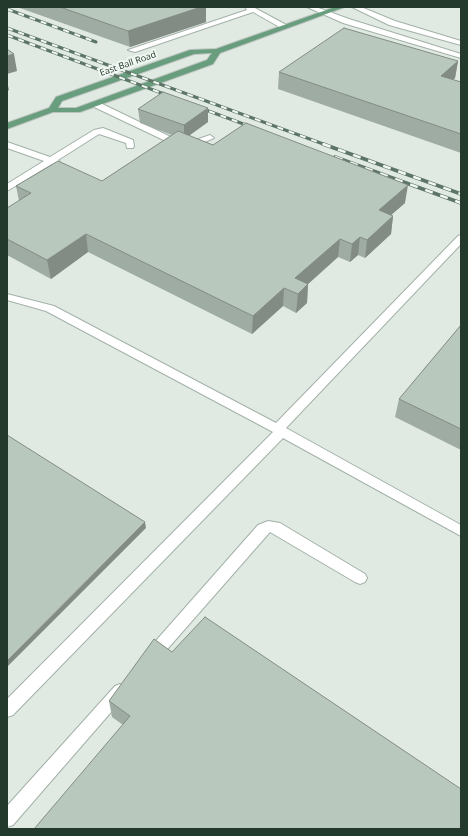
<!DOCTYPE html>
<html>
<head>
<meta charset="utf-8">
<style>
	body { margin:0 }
	#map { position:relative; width:468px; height:836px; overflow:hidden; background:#e0eae3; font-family:"Open Sans",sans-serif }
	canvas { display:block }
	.frame { position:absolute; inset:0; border:8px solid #22392b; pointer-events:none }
</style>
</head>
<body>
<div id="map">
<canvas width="468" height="836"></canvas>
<div class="frame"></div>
</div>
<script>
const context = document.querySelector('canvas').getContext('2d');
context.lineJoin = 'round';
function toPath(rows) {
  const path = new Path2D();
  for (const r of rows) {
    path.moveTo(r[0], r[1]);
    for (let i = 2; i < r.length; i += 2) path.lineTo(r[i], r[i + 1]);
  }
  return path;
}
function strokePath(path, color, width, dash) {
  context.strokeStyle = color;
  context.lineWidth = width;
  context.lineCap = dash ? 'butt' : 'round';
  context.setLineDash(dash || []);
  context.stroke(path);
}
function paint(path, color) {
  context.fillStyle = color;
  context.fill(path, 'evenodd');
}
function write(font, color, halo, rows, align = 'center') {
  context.font = font + ' "Open Sans",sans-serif';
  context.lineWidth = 4;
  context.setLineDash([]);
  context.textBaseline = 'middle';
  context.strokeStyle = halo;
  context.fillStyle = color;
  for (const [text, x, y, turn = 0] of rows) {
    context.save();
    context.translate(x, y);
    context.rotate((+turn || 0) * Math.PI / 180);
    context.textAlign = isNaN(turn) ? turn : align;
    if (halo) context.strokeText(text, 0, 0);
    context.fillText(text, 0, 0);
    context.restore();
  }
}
const minor = toPath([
	[245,7,253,7,290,27,283,29,253,12,135,52,128,50,247,10,245,7],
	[307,7,316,7,349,19,461,54,461,58,343,23,307,7],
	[352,7,361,7,395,21,461,41,461,45,389,25,352,7],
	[92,102,98,102,177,140,190,142,210,135,214,138,191,148,172,144,92,106,92,102],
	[103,128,133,140,134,146,133,148,127,148,126,143,99,134,58,160,60,162,59,164,52,164,7,191,7,184,44,161,7,148,7,142,50,157,94,130,103,128],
	[461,235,461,244,286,428,461,525,461,536,283,438,13,715,7,717,7,699,273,432,46,311,7,300,7,294,54,306,276,423,458,236,461,235],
	[268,521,280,523,365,574,367,578,365,582,360,584,355,582,270,532,156,662,151,664,146,662,144,657,146,652,258,525,268,521],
	[120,684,125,686,128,691,125,696,13,825,7,827,7,806,115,686,120,684]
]);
const major = toPath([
	[335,7,345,7,220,53,213,64,80,112,53,112,7,129,7,123,49,108,56,97,190,50,216,49,335,7],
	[212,53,207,60,76,108,58,108,62,101,194,54,212,53]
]);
const railFar1 = toPath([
	[7,9,96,42],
	[7,28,326,145],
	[7,35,172,97],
	[198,107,254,128]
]);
const rail = toPath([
	[323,144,461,194],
	[335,157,461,203]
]);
const wall = toPath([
	[17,7,206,7,206,22,130,47],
	[458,61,455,78,453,80,461,82,461,153,278,89,279,72],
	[208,108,208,122,189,136,213,145,405,203,391,215,393,216,391,234,365,258,358,255,350,262,338,257,308,284,307,303,296,313,283,306,252,334,88,252,51,279,7,255,7,208,19,201,16,186,102,181,172,135,140,123,138,109],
	[461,325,461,450,395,417,399,399],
	[172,652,461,789,123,725,112,717,109,701]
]);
const shadedWall = toPath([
	[201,7,206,7,206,22,130,47,128,31],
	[14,54,17,71,7,74,7,56],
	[458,61,455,78,438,93,441,76],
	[7,81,9,90,7,91],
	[208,108,208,122,184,139,184,125],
	[408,185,405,203,376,228,379,210],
	[393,216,391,234,365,258,367,240],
	[86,234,88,252,51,279,47,260],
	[360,237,358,255,350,262,352,244],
	[340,239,338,257,297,294,295,278],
	[308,284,307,303,296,313,298,294],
	[284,288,283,306,252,334,253,316],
	[145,522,146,528,7,667,7,661]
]);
const building = toPath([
	[60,7,201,7,128,31,60,7],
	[344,28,458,61,441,76,461,82,461,134,279,72,344,28],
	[7,49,14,54,7,56,7,49],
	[163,92,208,108,184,125,138,109,163,92],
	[246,123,408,185,379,210,393,216,367,240,360,237,352,244,340,239,295,278,308,284,298,294,284,288,253,316,86,234,47,260,7,239,7,208,31,193,16,186,58,161,102,181,178,131,213,145,246,123],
	[461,325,461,429,399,399,461,325],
	[7,435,145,522,7,661,7,435],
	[205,617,461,789,461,829,34,829,130,716,109,701,154,639,172,652,205,617]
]);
const farStreetnames = [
	["East Ball Road",128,64,-19]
];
strokePath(minor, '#a3b1a8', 2);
strokePath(major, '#bdc4bf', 2);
paint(minor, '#fff');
paint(major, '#689d7d');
strokePath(railFar1, '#5d7566', 3);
strokePath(rail, '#5d7566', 3.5);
strokePath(railFar1, '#f1f7f2', 2, [6]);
strokePath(rail, '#f1f7f2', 2.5, [8]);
paint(wall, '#9faca3');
paint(shadedWall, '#828c84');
paint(building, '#b9c8bd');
strokePath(building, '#828c84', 1);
write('9px', '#22392b', '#f1f7f2', farStreetnames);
</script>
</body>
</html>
